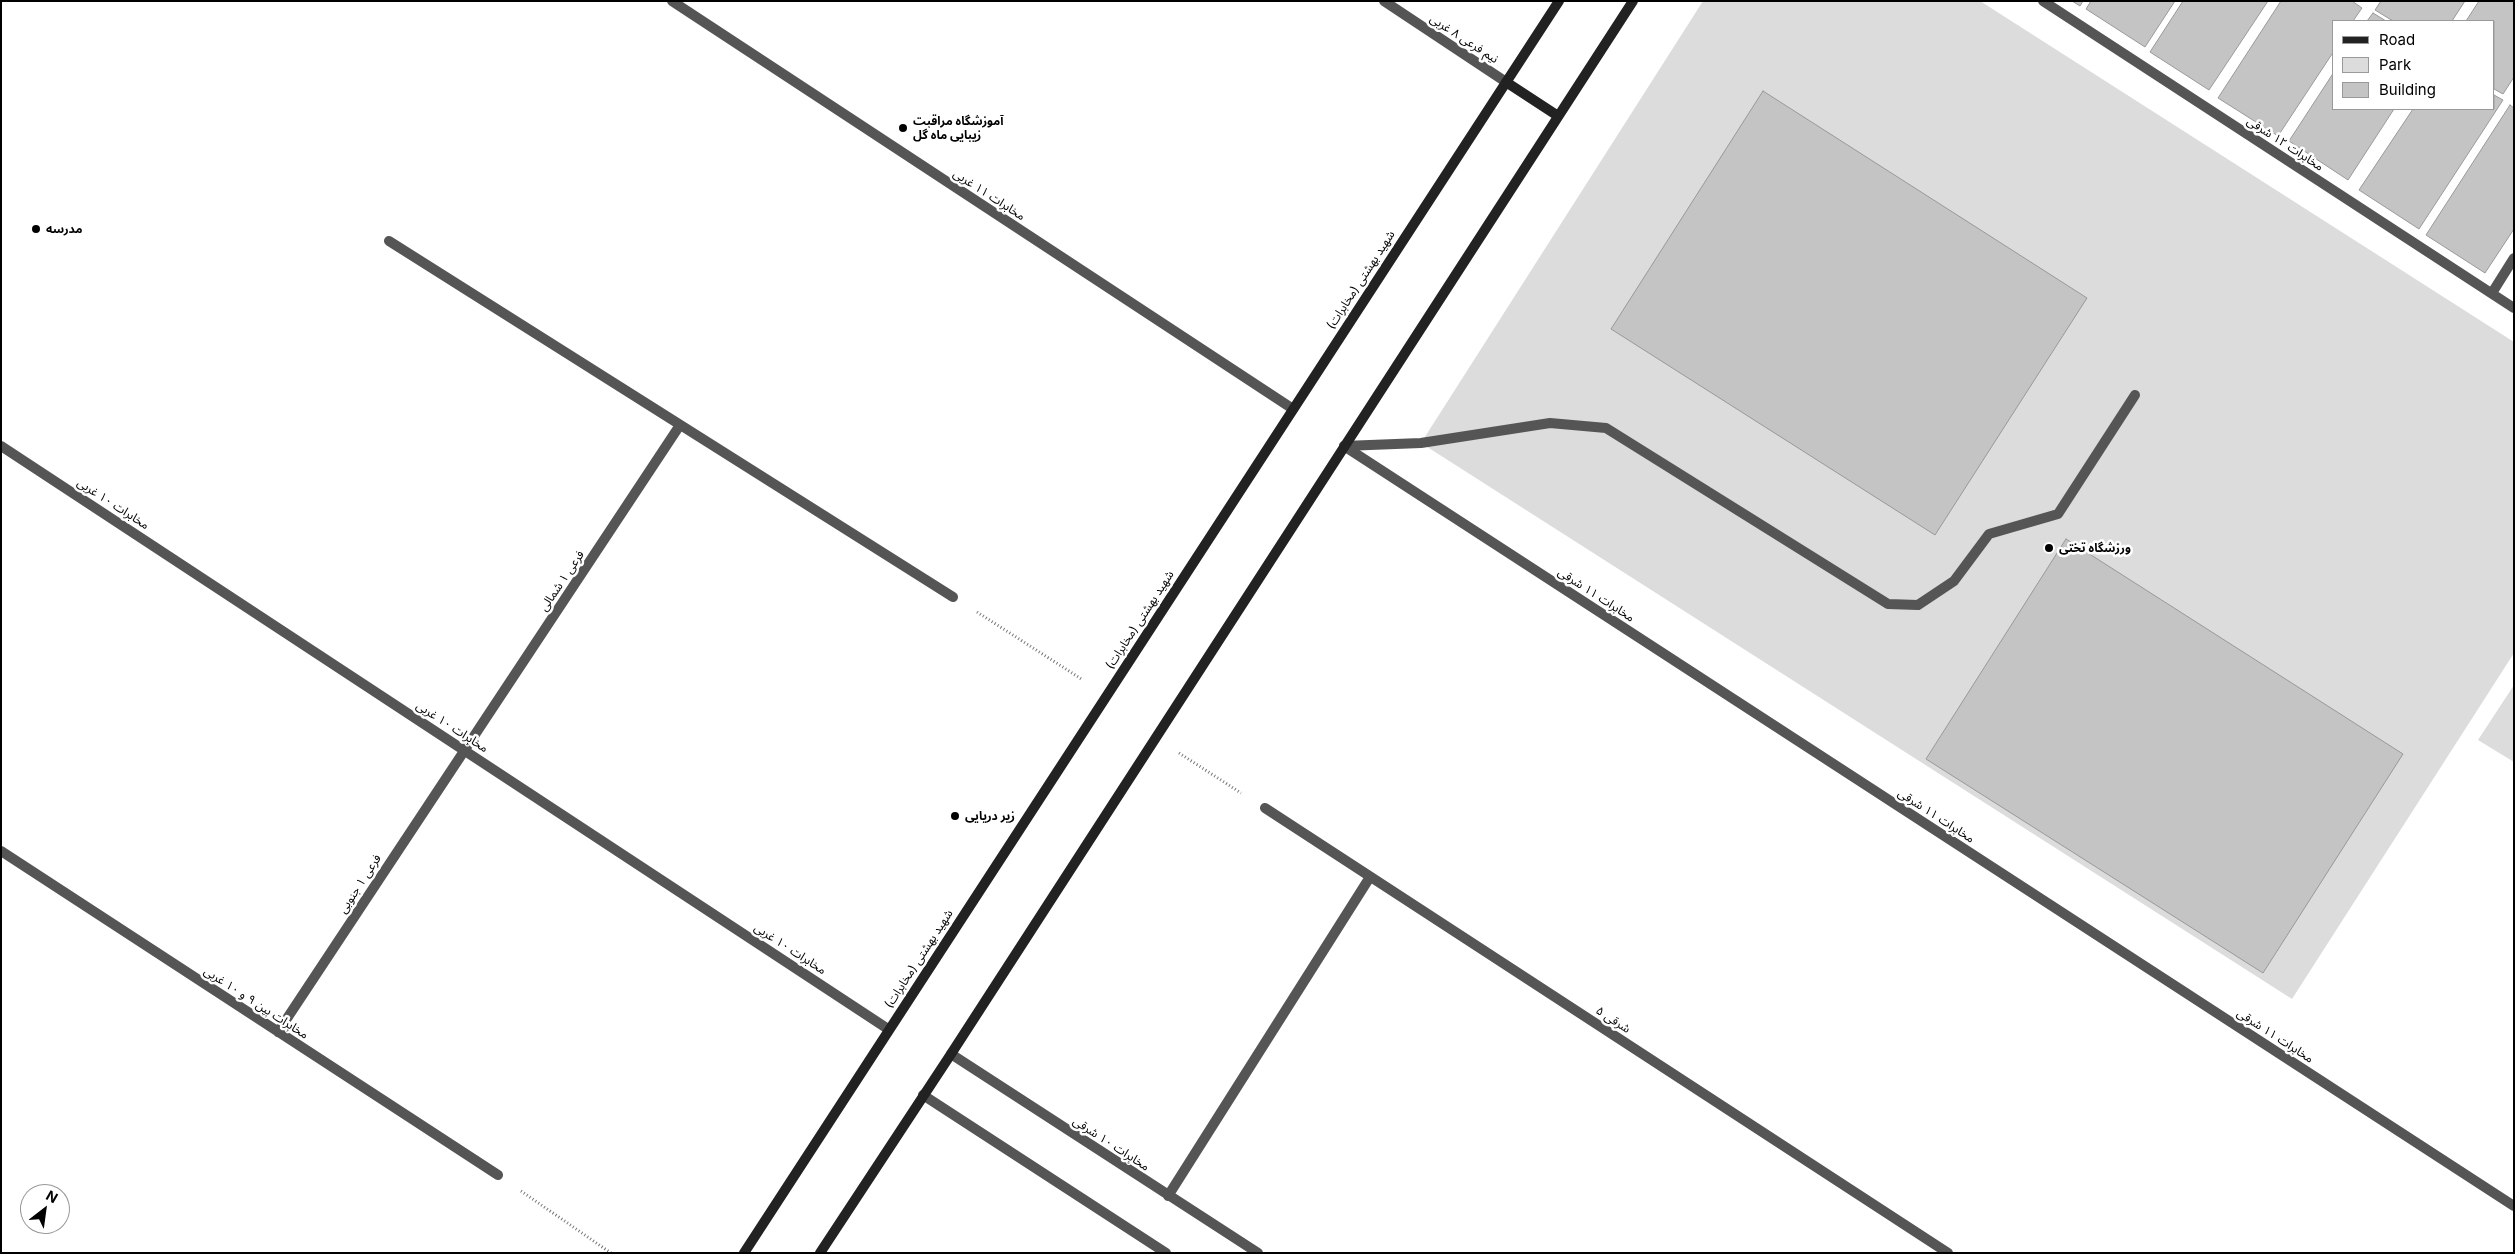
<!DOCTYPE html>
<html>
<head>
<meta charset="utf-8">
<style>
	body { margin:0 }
	#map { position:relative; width:2515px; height:1254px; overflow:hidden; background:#fff; font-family:Inter,sans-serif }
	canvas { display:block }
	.frame { position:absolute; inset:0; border:2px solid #000; pointer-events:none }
	.legend { position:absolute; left:2332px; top:20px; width:162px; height:90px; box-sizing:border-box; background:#fff; border:1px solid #999; margin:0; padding:6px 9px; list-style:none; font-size:15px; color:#000 }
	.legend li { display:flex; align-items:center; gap:10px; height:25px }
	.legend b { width:25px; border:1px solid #999 }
	.north { position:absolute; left:20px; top:1184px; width:50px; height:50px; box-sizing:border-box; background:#fff; border:1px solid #999; border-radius:50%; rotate:30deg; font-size:14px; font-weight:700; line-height:20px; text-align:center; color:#000 }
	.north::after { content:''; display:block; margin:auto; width:18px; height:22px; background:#000; clip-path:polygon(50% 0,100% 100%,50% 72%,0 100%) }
</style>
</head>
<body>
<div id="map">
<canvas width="2515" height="1254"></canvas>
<div class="frame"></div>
<ul class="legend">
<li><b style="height:6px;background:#222"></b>Road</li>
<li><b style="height:14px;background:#dcdcdc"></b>Park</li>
<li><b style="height:14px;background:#c4c4c4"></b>Building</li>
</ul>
<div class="north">N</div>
</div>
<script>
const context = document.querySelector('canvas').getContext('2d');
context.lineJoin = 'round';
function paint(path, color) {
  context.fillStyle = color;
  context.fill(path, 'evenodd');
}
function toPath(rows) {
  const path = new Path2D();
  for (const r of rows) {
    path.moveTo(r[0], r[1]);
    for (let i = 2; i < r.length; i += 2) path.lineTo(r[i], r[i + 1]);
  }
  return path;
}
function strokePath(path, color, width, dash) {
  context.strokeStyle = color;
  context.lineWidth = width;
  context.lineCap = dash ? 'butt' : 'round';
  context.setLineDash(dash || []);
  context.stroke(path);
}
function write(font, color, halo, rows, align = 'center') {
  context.font = font + ' Inter,"Noto Sans Arabic",sans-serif';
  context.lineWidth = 5;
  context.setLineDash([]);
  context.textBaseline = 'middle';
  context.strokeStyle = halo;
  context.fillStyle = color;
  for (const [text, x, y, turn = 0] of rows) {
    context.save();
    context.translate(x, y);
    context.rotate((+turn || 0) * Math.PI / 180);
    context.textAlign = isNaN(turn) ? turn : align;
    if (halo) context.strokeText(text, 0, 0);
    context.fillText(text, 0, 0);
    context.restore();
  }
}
const green = toPath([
	[1703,1,1980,1,2514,342,2514,653,2292,999,1421,443],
	[2514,685,2514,762,2478,740]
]);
const building = toPath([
	[2072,1,2083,1,2080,6,2072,1],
	[2091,1,2175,1,2145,47,2086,9,2091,1],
	[2183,1,2268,1,2209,90,2150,52,2183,1],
	[2281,1,2352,1,2362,8,2353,21,2334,21,2334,51,2278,136,2218,98,2281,1],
	[2381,1,2465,1,2452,21,2393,21,2375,10,2381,1],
	[2479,1,2514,1,2514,77,2503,94,2494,89,2494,21,2466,21,2479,1],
	[2373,13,2386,21,2367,21,2373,13],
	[2334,72,2334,109,2394,109,2348,180,2289,141,2334,72],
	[1763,91,2087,298,1935,535,1611,329,1763,91],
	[2494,95,2503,100,2419,229,2359,190,2413,109,2494,109,2494,95],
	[2510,105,2514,108,2514,229,2485,273,2426,235,2510,105],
	[2066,539,2403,754,2263,973,1926,759,2066,539]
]);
const path = toPath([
	[977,612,1083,680],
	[1179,753,1241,793],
	[521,1191,611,1253]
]);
const lane = toPath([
	[1344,446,1421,443,1550,423,1606,428,1888,604,1918,605,1954,581,1989,534,2058,514,2135,395]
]);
const street = toPath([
	[672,1,1293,409],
	[1384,1,1506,82],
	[2043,1,2514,308],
	[389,241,953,597],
	[2492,293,2514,258],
	[1,446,888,1029],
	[1344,446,2514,1206],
	[1265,808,1948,1253],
	[1,851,498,1175],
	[278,1032,680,425],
	[951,1054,1258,1253],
	[923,1095,1166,1253],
	[1168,1196,1370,877]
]);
const secondary = toPath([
	[1506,82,1558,116],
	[744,1253,1559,1],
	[820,1253,951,1054,1633,1]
]);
const markers = [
	[903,128,5,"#000"],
	[36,229,5,"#000"],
	[2049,548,5,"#000"],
	[955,816,5,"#000"]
];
const streetNames = [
	["نیم فرعی ۸ غربی",1464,39,33],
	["مخابرات ۱۲ شرقی",2285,144,33],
	["مخابرات ۱۱ غربی",989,195,33],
	["شهید بهشتی (مخابرات)",1361,280,-57],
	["مخابرات ۱۰ غربی",113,504,33],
	["فرعی ۱ شمالی",562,581,-56],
	["مخابرات ۱۱ شرقی",1596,595,33],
	["شهید بهشتی (مخابرات)",1140,620,-57],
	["مخابرات ۱۰ غربی",452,727,33],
	["مخابرات ۱۱ شرقی",1936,816,33],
	["فرعی ۱ جنوبی",360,884,-57],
	["مخابرات ۱۰ غربی",790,949,33],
	["شهید بهشتی (مخابرات)",919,959,-57],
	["مخابرات بین ۹ و ۱۰ غربی",256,1003,33],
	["شرقی ۵",1613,1020,33],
	["مخابرات ۱۱ شرقی",2275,1036,33],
	["مخابرات ۱۰ شرقی",1111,1144,33]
];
const poiNames = [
	["آموزشگاه مراقبت",913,121],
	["زیبایی ماه گل",913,135],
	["مدرسه",46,229],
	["ورزشگاه تختی",2059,548],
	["زیر دریایی",965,816]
];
paint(green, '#dcdcdc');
paint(building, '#c4c4c4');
strokePath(building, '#999', 1);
strokePath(path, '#777', 3, [1, 2.5]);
strokePath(lane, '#555', 10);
strokePath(street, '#555', 10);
strokePath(secondary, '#222', 10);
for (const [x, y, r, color] of markers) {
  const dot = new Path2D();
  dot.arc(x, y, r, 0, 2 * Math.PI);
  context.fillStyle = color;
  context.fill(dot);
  strokePath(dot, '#fff', 2);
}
write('12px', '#000', '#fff', streetNames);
write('bold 12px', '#000', '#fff', poiNames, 'left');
</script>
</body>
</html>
